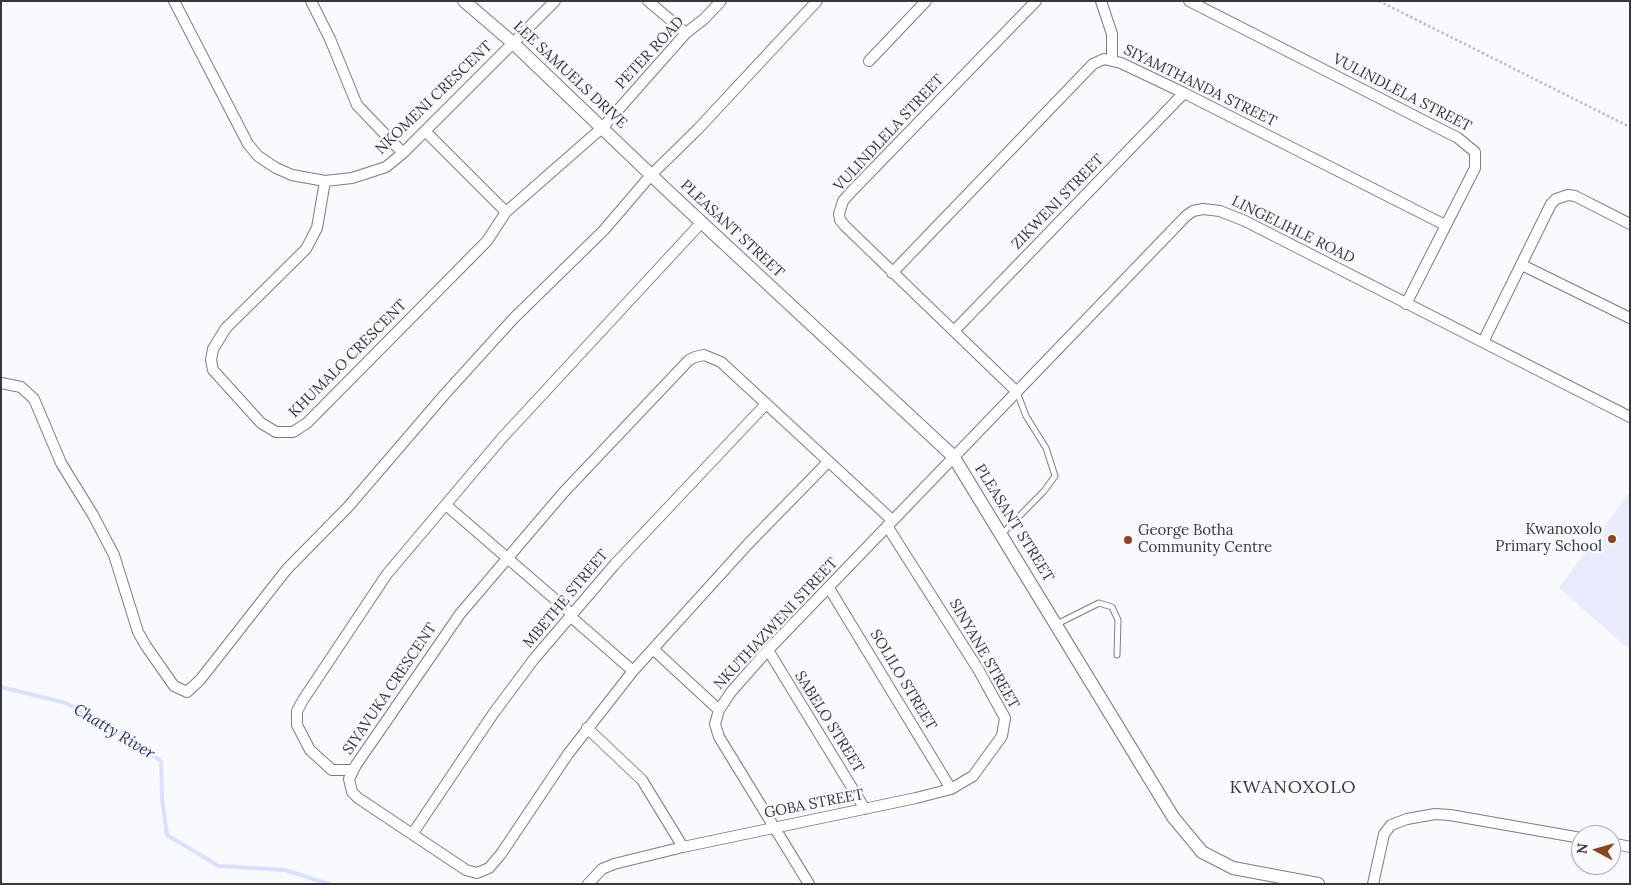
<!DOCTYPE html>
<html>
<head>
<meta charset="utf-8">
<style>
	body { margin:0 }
	#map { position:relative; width:1631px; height:885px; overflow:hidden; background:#f8fafe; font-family:Lora,serif }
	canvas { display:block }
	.frame { position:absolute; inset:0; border:2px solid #37383d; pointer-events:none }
	.north { position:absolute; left:1571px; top:825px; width:50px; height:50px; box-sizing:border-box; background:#f8fafe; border:1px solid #abacb1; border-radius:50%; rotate:276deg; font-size:14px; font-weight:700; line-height:20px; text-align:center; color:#37383d }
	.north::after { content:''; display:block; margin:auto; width:18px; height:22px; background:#89441b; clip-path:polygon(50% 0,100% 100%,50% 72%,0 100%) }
</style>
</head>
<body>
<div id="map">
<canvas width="1631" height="885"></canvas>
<div class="frame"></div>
<div class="north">N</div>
</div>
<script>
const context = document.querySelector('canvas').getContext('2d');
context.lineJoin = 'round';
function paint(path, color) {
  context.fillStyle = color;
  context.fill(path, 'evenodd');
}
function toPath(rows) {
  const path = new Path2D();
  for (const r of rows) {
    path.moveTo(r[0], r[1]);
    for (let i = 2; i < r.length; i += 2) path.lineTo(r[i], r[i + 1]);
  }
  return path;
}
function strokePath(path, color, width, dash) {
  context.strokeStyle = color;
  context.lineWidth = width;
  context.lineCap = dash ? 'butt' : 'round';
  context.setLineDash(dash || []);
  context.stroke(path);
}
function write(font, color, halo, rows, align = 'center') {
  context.font = font + ' Lora,serif';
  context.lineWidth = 5;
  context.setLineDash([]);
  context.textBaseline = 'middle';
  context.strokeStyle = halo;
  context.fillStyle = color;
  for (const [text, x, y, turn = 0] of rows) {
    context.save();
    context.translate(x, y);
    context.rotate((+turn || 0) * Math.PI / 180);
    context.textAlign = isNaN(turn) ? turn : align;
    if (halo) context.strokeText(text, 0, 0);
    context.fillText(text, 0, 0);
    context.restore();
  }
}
const built = toPath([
	[1630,491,1630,650,1559,588]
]);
const stream = toPath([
	[1,687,66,703,127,737,161,761,162,799,167,835,219,866,285,870,329,884]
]);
const path = toPath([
	[1379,1,1630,127]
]);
const service = toPath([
	[1002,534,1044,491,1055,476,1046,448,1026,416,1017,392],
	[1057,624,1099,603,1112,607,1118,620,1117,655]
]);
const minor = toPath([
	[174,1,248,144,258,156,276,168,292,175,325,181,352,178,386,167,403,153,555,1],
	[311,1,330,39,357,105,403,153],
	[648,1,686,33],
	[1101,1,1112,34,1112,60],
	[1189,1,1458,138,1475,152,1475,168,1406,304],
	[869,61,926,1],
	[425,131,506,212],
	[325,181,317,228,306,249,226,328,213,349,211,360,213,370,261,423,276,432,293,432,307,423,487,241,506,212,603,127,686,33,704,19,721,1],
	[1522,265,1630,318],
	[892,273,1093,64,1104,59,1121,63,1184,93,1445,225],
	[954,331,1184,93],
	[1483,342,1551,204,1556,199,1568,195,1575,196,1630,224],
	[1,383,21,387,34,399,61,463,93,515,114,555,138,632,146,646,174,686,187,692,200,680,287,569,348,507,445,394,513,319,604,230,651,175,698,129,817,1],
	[1017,392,845,226,840,220,839,214,843,201,850,193,1036,1],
	[828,462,748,544,633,671,568,754,501,854,489,868,477,873,466,870,358,798,352,792,349,779,356,765,460,614,563,493,689,360,695,357,704,355,721,362,892,520],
	[446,505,572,614],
	[829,588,951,789],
	[570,616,633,671],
	[653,649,719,710],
	[768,650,865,809],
	[587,728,642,780,683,847],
	[352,770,332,770,310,750,297,725,297,711,303,700,387,574,502,438,701,223],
	[413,833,493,714,534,659,615,564,766,404],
	[1611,843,1630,847],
	[588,884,602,869,614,864,683,847,916,798,951,789,973,776,1002,736,1005,718,978,669,887,526],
	[809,884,719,737,715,724,719,710,731,692,768,650,1186,216,1193,211,1203,209,1220,211,1245,221,1630,417],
	[1373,884,1384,834,1391,825,1407,819,1435,814,1450,815,1581,838]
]);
const tertiary = toPath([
	[464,1,513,43,671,194,953,456,1173,817,1202,852,1233,868,1318,884]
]);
const markers = [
	[1612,539,5,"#89441b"],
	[1128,540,5,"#89441b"]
];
const streetNames = [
	["PETER ROAD",650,53,-47],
	["LEE SAMUELS DRIVE",570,75,43],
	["SIYAMTHANDA STREET",1200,86,26],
	["VULINDLELA STREET",1402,93,27],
	["NKOMENI CRESCENT",434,98,-44],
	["VULINDLELA STREET",889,133,-47],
	["ZIKWENI STREET",1058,202,-46],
	["PLEASANT STREET",732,229,43],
	["LINGELIHLE ROAD",1293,230,26],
	["KHUMALO CRESCENT",348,359,-45],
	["PLEASANT STREET",1014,523,58],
	["MBETHE STREET",566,599,-50],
	["NKUTHAZWENI STREET",776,624,-47],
	["SINYANE STREET",984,654,60],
	["SOLILO STREET",903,680,59],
	["SIYAVUKA CRESCENT",390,689,-56],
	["SABELO STREET",829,722,58],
	["GOBA STREET",814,804,-11]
];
const poiNames = [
	["Kwanoxolo",1602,530],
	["Primary School",1602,547],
	["George Botha",1138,531,"left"],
	["Community Centre",1138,548,"left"]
];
const waterNames = [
	["Chatty River",114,732,31]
];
const quarterNames = [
	["KWANOXOLO",1293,788]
];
paint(built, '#e8ecfc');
strokePath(stream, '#d9e1ff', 4);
strokePath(service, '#7a7d87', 7);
strokePath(minor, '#7a7d87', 12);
strokePath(tertiary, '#7a7d87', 14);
strokePath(path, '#bcbec2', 2.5, [2.5, 2.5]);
strokePath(service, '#fff', 5);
strokePath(minor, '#fff', 10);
strokePath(tertiary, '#fff', 12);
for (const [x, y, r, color] of markers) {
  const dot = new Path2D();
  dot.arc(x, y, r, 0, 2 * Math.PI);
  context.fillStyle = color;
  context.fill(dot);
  strokePath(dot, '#f8fafe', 2);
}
write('15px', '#37383d', '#f8fafe', streetNames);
write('15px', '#37383d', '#f8fafe', poiNames, 'right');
write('italic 16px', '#2c3462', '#f8fafe', waterNames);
context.letterSpacing = '1px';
write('18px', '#37383d', '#f8fafe', quarterNames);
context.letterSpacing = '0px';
</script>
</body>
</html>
